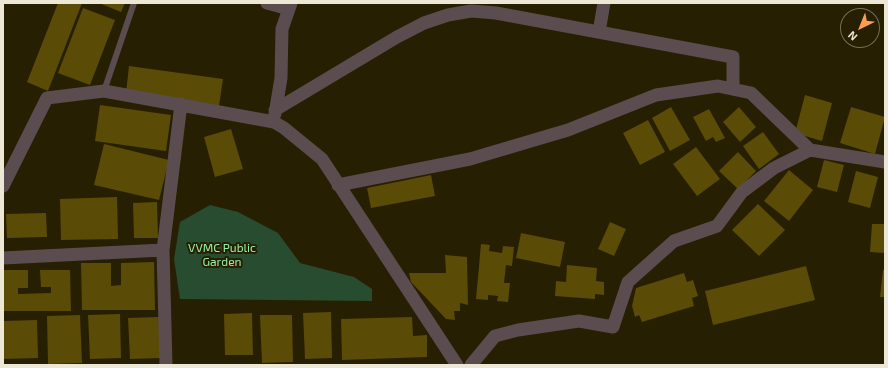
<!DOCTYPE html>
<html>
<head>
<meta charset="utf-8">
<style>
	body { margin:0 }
	#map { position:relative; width:888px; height:368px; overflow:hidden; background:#271f01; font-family:"Exo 2",sans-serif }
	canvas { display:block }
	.frame { position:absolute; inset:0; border:4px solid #ede8d6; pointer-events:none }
	.north { position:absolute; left:840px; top:8px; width:40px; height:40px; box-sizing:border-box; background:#271f01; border:1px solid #766f56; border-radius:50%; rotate:223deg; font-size:11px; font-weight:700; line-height:16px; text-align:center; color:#ede8d6 }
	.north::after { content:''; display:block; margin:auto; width:14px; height:18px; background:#fc9d52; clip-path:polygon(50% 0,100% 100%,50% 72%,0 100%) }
</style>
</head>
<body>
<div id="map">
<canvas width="888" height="368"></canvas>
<div class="frame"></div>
<div class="north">N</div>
</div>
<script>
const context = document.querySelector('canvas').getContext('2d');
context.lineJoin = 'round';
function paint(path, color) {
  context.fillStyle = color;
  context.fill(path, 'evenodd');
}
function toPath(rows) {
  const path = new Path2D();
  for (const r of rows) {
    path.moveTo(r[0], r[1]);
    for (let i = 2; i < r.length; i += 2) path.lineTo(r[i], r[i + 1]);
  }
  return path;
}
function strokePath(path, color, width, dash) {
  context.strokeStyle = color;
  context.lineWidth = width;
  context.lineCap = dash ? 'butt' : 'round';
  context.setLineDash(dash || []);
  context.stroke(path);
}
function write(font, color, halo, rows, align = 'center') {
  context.font = font + ' "Exo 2",sans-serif';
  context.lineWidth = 4;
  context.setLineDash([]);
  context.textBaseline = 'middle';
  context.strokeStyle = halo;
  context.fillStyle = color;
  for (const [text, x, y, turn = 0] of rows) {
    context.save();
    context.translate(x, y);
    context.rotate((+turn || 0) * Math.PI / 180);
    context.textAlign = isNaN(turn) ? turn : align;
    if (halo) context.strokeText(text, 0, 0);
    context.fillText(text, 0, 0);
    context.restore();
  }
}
const green = toPath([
	[210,205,238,212,278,233,300,263,354,277,372,289,372,301,180,299,174,259,180,222]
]);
const building = toPath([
	[58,3,82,3,48,91,27,82],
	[99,3,125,3,121,12],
	[83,8,115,20,90,85,58,73],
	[129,66,223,79,219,106,126,93],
	[805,95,832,103,822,141,795,133],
	[100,105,171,115,166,151,95,141],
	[671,107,690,140,670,151,652,118],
	[739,107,756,127,740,142,723,122],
	[851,107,885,117,875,154,840,143],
	[709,109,725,138,716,142,713,137,706,141,693,117],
	[648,120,665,152,640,165,623,133],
	[231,129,243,169,215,177,204,137],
	[763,132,779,154,759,169,743,146],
	[104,144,169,160,159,200,94,185],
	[696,147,720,179,697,196,673,164],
	[738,152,756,171,738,189,719,171],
	[824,160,844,165,837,192,817,187],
	[789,170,813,190,789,221,764,201],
	[856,171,878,177,870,208,848,202],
	[431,175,435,196,371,208,367,188],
	[117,197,118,239,61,240,60,199],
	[157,202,158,238,134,238,133,203],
	[758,204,785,230,759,256,732,230],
	[46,213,47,237,7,238,6,214],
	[610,222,626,229,614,256,598,249],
	[872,224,885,224,885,253,870,252],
	[521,233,565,242,560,267,516,258],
	[481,244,490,245,489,251,502,253,503,246,514,247,512,266,506,265,504,283,510,283,508,302,497,301,498,296,488,295,488,300,476,299],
	[445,255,467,257,468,305,460,303,460,311,454,311,455,320,446,319,411,282,409,273,446,273],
	[154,262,155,310,82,310,81,263,111,263,111,286,121,285,121,263],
	[567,265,597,268,596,281,604,282,604,295,595,294,595,299,555,296,556,281,566,282],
	[806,266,815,300,713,325,705,291],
	[3,270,28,270,28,288,18,288,18,294,51,293,51,287,41,287,40,270,70,270,71,311,3,311],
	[883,270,885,270,885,297,880,297],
	[684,273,687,282,693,280,698,296,692,298,694,306,642,322,639,315,635,317,632,306,636,288],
	[331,312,332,358,305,359,303,313],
	[252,313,253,355,225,355,224,314],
	[120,314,121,358,90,359,88,315],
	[80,315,82,363,48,364,47,316],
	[260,315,292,315,293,362,262,363],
	[159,317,161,358,130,359,128,318],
	[412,317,413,336,427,335,427,357,342,360,341,319],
	[37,320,38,358,3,359,3,321]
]);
const service = toPath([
	[104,91,134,3]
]);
const minor = toPath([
	[267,3,289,9],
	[599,32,604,3],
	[275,110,397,37,424,23,448,15,471,11,496,13,733,57,733,89],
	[275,114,281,78,282,29,291,3],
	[338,185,470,159,568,130,656,95,718,86,751,93,810,150],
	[3,186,47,98,104,91,274,122,284,128,322,159,457,365],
	[3,258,163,250],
	[166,365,163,250,181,104],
	[471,365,495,336,518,330,579,321,613,327,628,282,674,241,717,226,742,192,774,168,810,150,885,162]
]);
const parkNames = [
	["VVMC Public",222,248],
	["Garden",222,262]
];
paint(green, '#284c30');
paint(building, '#5a4b06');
strokePath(service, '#5b4c4f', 6);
strokePath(minor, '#5b4c4f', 13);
write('12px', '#94efa6', '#271f01', parkNames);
</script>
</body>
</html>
